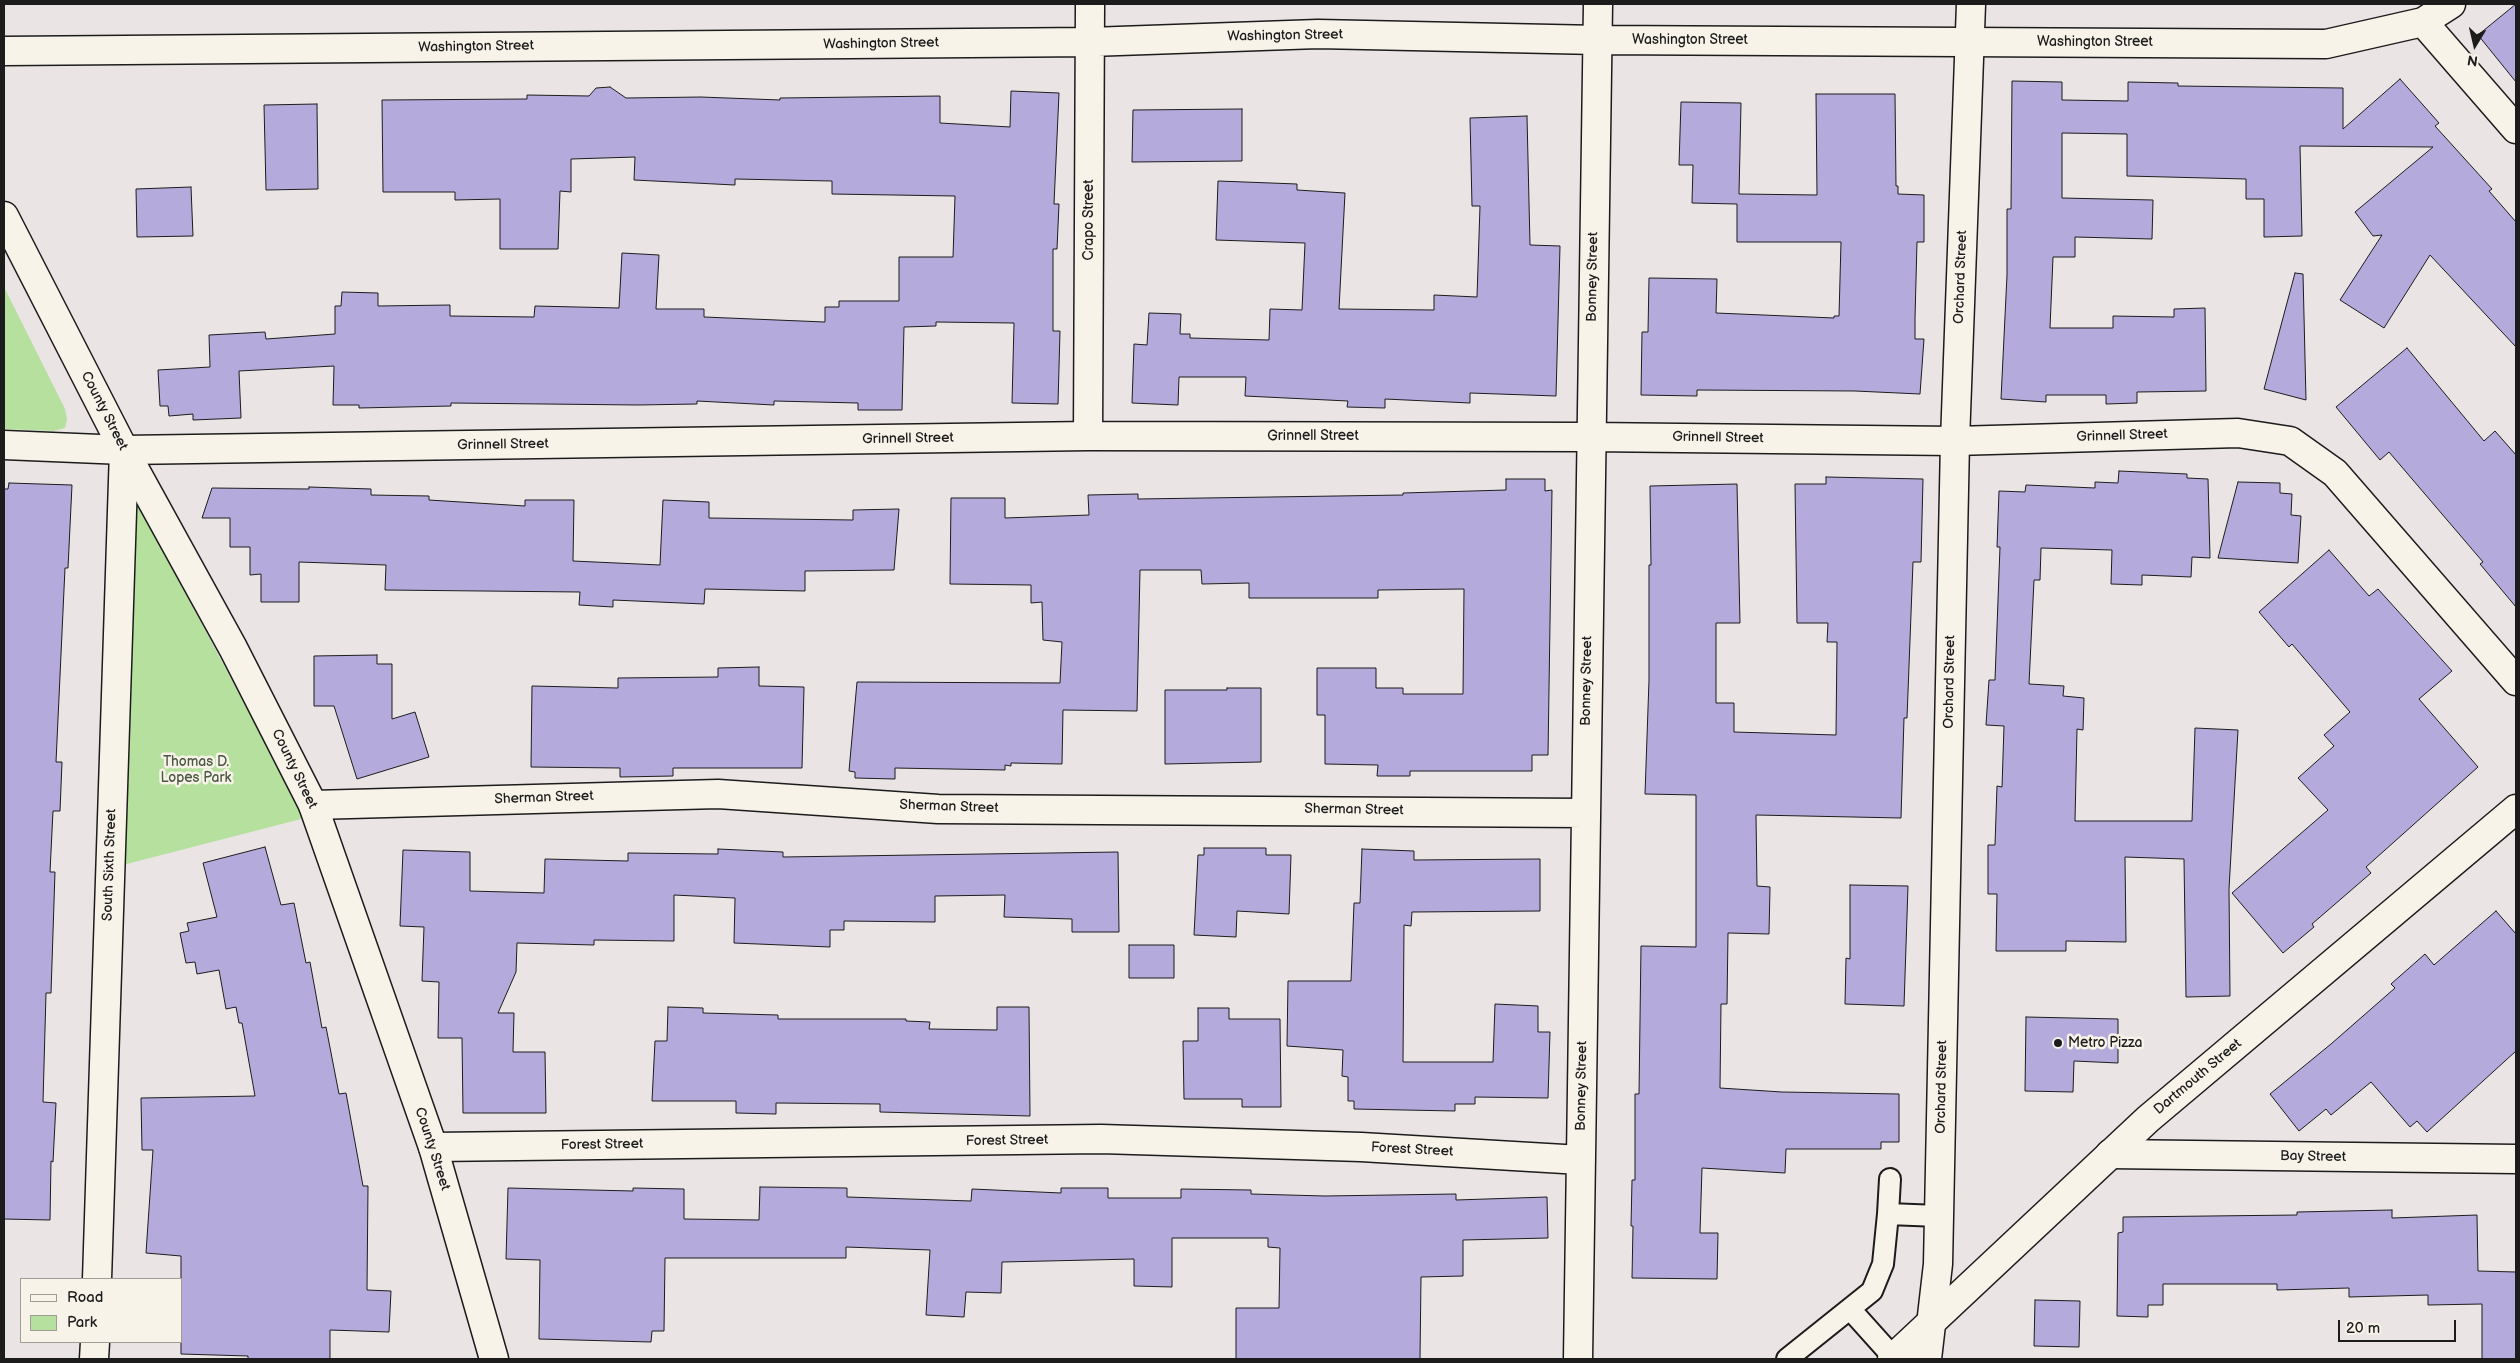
<!DOCTYPE html>
<html>
<head>
<meta charset="utf-8">
<style>
	body { margin:0 }
	#map { position:relative; width:2520px; height:1363px; overflow:hidden; background:#eae4e5; font-family:"Balsamiq Sans",sans-serif }
	canvas { display:block }
	.frame { position:absolute; inset:0; border:5px solid #1c1c1c; pointer-events:none }
	.legend { position:absolute; left:20px; top:1278px; width:162px; height:65px; box-sizing:border-box; background:#f7f3e8; border:1px solid #9f9d96; margin:0; padding:6px 9px; list-style:none; font-size:15px; color:#1c1c1c }
	.legend li { display:flex; align-items:center; gap:10px; height:25px }
	.legend b { width:25px; border:1px solid #9f9d96 }
	.north { position:absolute; left:2450px; top:20px; width:50px; height:50px; -webkit-text-stroke:4px #f7f3e8; paint-order:stroke; rotate:189deg; font-size:14px; font-weight:700; line-height:20px; text-align:center; color:#1c1c1c }
	.north::after { content:''; display:block; margin:auto; width:18px; height:22px; background:#1c1c1c; clip-path:polygon(50% 0,100% 100%,50% 72%,0 100%) }
	.scale { position:absolute; left:2338px; top:1320px; width:118px; height:22px; box-sizing:border-box; border:2px solid #1c1c1c; border-top:0; padding-left:6px; font-size:15px; line-height:18px; white-space:nowrap; color:#1c1c1c; -webkit-text-stroke:4px #f7f3e8; paint-order:stroke }
</style>
</head>
<body>
<div id="map">
<canvas width="2520" height="1363"></canvas>
<div class="frame"></div>
<ul class="legend">
<li><b style="height:6px;background:#f7f3e8"></b>Road</li>
<li><b style="height:14px;background:#b5e09d"></b>Park</li>
</ul>
<div class="north">N</div>
<div class="scale">20 m</div>
</div>
<script>
const context = document.querySelector('canvas').getContext('2d');
context.lineJoin = 'round';
function paint(path, color) {
  context.fillStyle = color;
  context.fill(path, 'evenodd');
}
function toPath(rows) {
  const path = new Path2D();
  for (const r of rows) {
    path.moveTo(r[0], r[1]);
    for (let i = 2; i < r.length; i += 2) path.lineTo(r[i], r[i + 1]);
  }
  return path;
}
function strokePath(path, color, width, dash) {
  context.strokeStyle = color;
  context.lineWidth = width;
  context.lineCap = dash ? 'butt' : 'round';
  context.setLineDash(dash || []);
  context.stroke(path);
}
function write(font, color, halo, rows, align = 'center') {
  context.font = font + ' "Balsamiq Sans",sans-serif';
  context.lineWidth = 5;
  context.setLineDash([]);
  context.textBaseline = 'middle';
  context.strokeStyle = halo;
  context.fillStyle = color;
  for (const [text, x, y, turn = 0] of rows) {
    context.save();
    context.translate(x, y);
    context.rotate((+turn || 0) * Math.PI / 180);
    context.textAlign = isNaN(turn) ? turn : align;
    if (halo) context.strokeText(text, 0, 0);
    context.fillText(text, 0, 0);
    context.restore();
  }
}
const green = toPath([
	[4,287,65,409,67,419,65,428,53,431,4,429],
	[129,487,305,818,119,866]
]);
const building = toPath([
	[2516,4,2516,82,2478,35,2516,4],
	[2400,79,2439,123,2435,126,2492,189,2489,191,2516,222,2516,347,2430,255,2384,328,2340,300,2382,235,2373,236,2355,212,2433,147,2300,146,2302,236,2264,237,2264,199,2246,199,2246,179,2127,176,2127,134,2062,133,2062,198,2153,200,2152,239,2075,237,2075,257,2053,257,2050,328,2113,328,2113,316,2174,317,2174,309,2205,308,2206,391,2137,392,2137,403,2106,404,2106,395,2046,395,2046,402,2001,399,2007,275,2007,209,2011,209,2012,81,2062,82,2062,100,2128,101,2128,82,2178,83,2178,86,2343,88,2343,129,2400,79],
	[610,87,626,98,701,97,780,100,780,98,940,96,940,123,1010,127,1011,91,1059,93,1054,204,1059,204,1057,249,1053,249,1053,331,1060,331,1058,404,1012,403,1014,323,936,322,936,326,904,327,902,410,858,410,858,403,774,401,774,405,697,401,697,404,638,405,451,403,451,406,359,408,359,405,333,405,334,366,239,371,241,418,193,420,193,414,169,416,168,406,160,406,158,370,210,367,209,335,265,332,266,339,335,334,335,306,341,306,342,292,378,293,378,306,450,305,450,316,534,317,535,306,619,308,622,253,659,255,656,309,704,309,704,317,825,322,825,307,839,307,839,301,899,301,899,257,953,257,955,196,832,194,832,181,735,179,735,185,634,180,635,157,571,159,571,192,560,191,558,249,500,249,500,199,455,200,455,192,383,192,382,100,527,99,527,95,589,96,596,88,610,87],
	[1816,94,1895,94,1896,186,1898,186,1898,194,1924,195,1924,242,1917,242,1915,318,1915,339,1924,339,1920,394,1855,391,1697,390,1697,396,1641,395,1642,332,1648,332,1649,278,1717,279,1716,313,1834,318,1834,316,1839,316,1841,242,1737,242,1737,204,1692,203,1693,165,1679,165,1681,102,1741,103,1739,194,1817,195,1816,94],
	[317,104,318,189,266,190,264,105,317,104],
	[1242,109,1242,161,1132,162,1133,110,1242,109],
	[1527,116,1530,245,1560,246,1556,396,1470,393,1470,403,1385,399,1385,408,1347,407,1348,401,1245,396,1246,377,1179,377,1178,405,1132,403,1134,344,1147,345,1149,313,1181,314,1180,334,1190,334,1190,338,1269,340,1270,309,1302,310,1305,243,1216,240,1218,181,1297,184,1297,190,1345,193,1339,309,1434,310,1434,295,1477,297,1480,206,1472,206,1470,118,1527,116],
	[191,187,193,236,137,237,136,189,191,187],
	[2295,273,2303,274,2306,400,2264,389,2295,273],
	[2407,348,2484,441,2495,431,2516,455,2516,607,2480,564,2483,562,2389,452,2380,460,2336,407,2407,348],
	[2119,471,2187,474,2187,478,2208,479,2210,558,2192,557,2191,577,2142,575,2142,585,2111,584,2112,550,2041,548,2040,580,2034,580,2029,684,2064,686,2063,696,2084,698,2083,730,2077,729,2075,821,2192,821,2195,728,2238,730,2229,889,2230,996,2186,997,2184,859,2125,857,2126,942,2066,941,2066,951,1996,951,1997,894,1988,894,1988,845,1995,845,1997,786,2002,787,2004,726,1986,725,1989,680,1995,680,2000,547,1997,547,1999,491,2025,492,2026,485,2095,488,2095,482,2118,483,2119,471],
	[1826,477,1923,479,1921,562,1913,562,1907,718,1904,718,1901,818,1756,815,1757,886,1770,887,1769,934,1728,933,1727,1004,1721,1004,1720,1088,1782,1092,1899,1094,1899,1142,1881,1142,1881,1149,1786,1149,1785,1173,1702,1168,1700,1233,1718,1233,1717,1279,1632,1278,1633,1226,1631,1226,1632,1180,1635,1180,1635,1094,1639,1094,1641,946,1696,947,1696,795,1645,794,1649,680,1649,565,1651,565,1650,486,1737,484,1740,623,1716,623,1716,703,1734,703,1734,732,1836,735,1837,642,1827,642,1828,623,1797,623,1795,484,1826,484,1826,477],
	[1506,479,1545,479,1545,491,1552,490,1548,755,1532,755,1532,771,1410,771,1410,776,1377,776,1378,765,1325,764,1325,715,1317,715,1317,668,1376,668,1376,688,1403,688,1403,694,1463,694,1464,589,1378,590,1378,598,1249,598,1249,583,1202,584,1201,570,1140,570,1137,711,1063,710,1062,764,1011,763,1011,766,1005,765,1005,770,895,768,895,779,855,778,855,772,849,771,857,682,1060,683,1062,642,1043,640,1042,602,1031,603,1031,585,950,584,951,498,1005,498,1005,518,1089,515,1088,495,1138,494,1138,499,1403,495,1403,493,1506,490,1506,479],
	[2238,482,2280,483,2280,493,2292,494,2291,515,2301,516,2298,563,2218,558,2238,482],
	[9,483,72,485,68,568,65,568,56,762,62,762,60,811,53,811,50,872,55,872,51,993,46,993,43,1102,56,1103,53,1162,51,1161,50,1220,4,1219,4,489,8,489,9,483],
	[309,487,371,489,371,495,429,496,429,500,525,506,525,500,574,500,573,561,660,565,663,500,709,502,709,518,853,520,853,510,899,509,894,570,805,571,805,591,705,589,704,604,613,600,613,607,579,605,580,592,385,590,386,565,299,562,299,602,261,602,261,574,250,575,250,547,230,547,230,518,202,518,212,488,309,489,309,487],
	[2329,550,2369,596,2378,589,2452,671,2419,699,2478,767,2366,867,2371,873,2312,924,2314,927,2283,953,2232,893,2328,810,2298,778,2334,746,2324,735,2350,712,2292,644,2289,647,2259,612,2329,550],
	[377,655,377,664,392,664,392,719,415,712,429,757,357,779,334,706,314,706,314,656,377,655],
	[759,667,759,686,804,687,802,768,673,768,673,776,620,777,620,768,531,767,532,686,618,688,618,678,718,677,718,668,759,667],
	[1227,688,1261,688,1261,762,1165,764,1165,690,1227,690,1227,688],
	[265,847,281,905,294,903,306,963,310,962,322,1028,326,1027,339,1094,346,1093,363,1186,368,1186,367,1290,391,1291,389,1332,330,1330,330,1359,248,1359,248,1356,181,1354,181,1256,146,1253,153,1150,142,1150,141,1098,255,1096,242,1023,239,1023,236,1007,226,1009,219,970,197,974,195,962,186,963,180,933,189,931,187,923,217,917,203,863,265,847],
	[1204,848,1266,848,1266,855,1291,855,1289,914,1237,911,1236,937,1194,935,1198,855,1204,855,1204,848],
	[718,849,783,852,783,857,1118,852,1119,932,1072,932,1072,919,1004,917,1005,895,935,896,935,922,844,921,844,930,830,930,830,947,734,943,735,898,674,895,674,941,594,940,594,945,517,943,516,972,498,1013,514,1013,513,1052,545,1052,546,1113,463,1113,462,1038,438,1038,439,982,422,981,424,927,400,926,403,850,470,852,470,891,544,893,545,859,628,861,628,853,718,854,718,849],
	[1362,849,1414,851,1414,860,1540,859,1540,911,1412,912,1411,926,1404,925,1403,1062,1493,1062,1495,1004,1538,1006,1538,1032,1550,1032,1548,1098,1475,1097,1475,1104,1455,1104,1455,1111,1354,1109,1354,1101,1348,1101,1348,1077,1342,1076,1343,1050,1287,1046,1288,981,1351,981,1354,903,1360,903,1362,849],
	[1850,885,1908,886,1904,1006,1845,1004,1846,958,1850,959,1850,885],
	[2496,911,2516,934,2516,1051,2427,1132,2417,1121,2410,1127,2371,1082,2331,1115,2326,1109,2299,1131,2270,1094,2331,1044,2395,988,2391,984,2425,954,2434,965,2496,911],
	[1129,945,1174,945,1174,978,1129,978,1129,945],
	[668,1007,703,1008,703,1013,778,1015,778,1019,906,1019,906,1021,930,1022,929,1029,997,1030,997,1007,1029,1007,1030,1116,880,1112,880,1104,776,1103,776,1114,736,1113,736,1101,652,1101,655,1041,667,1041,668,1007],
	[1198,1008,1229,1008,1229,1019,1280,1019,1281,1107,1242,1107,1242,1099,1184,1099,1183,1041,1198,1041,1198,1008],
	[2026,1017,2118,1019,2118,1063,2074,1061,2073,1092,2025,1091,2026,1017],
	[760,1187,847,1188,847,1197,971,1201,972,1189,1061,1193,1061,1188,1108,1188,1108,1198,1181,1198,1181,1189,1251,1190,1251,1194,1325,1196,1456,1194,1456,1200,1547,1197,1548,1238,1463,1240,1463,1276,1421,1277,1420,1359,1236,1359,1236,1308,1279,1308,1280,1248,1268,1247,1268,1238,1172,1238,1172,1287,1134,1286,1134,1259,1002,1262,1001,1293,966,1292,964,1317,926,1315,930,1250,846,1247,846,1258,665,1258,664,1331,652,1331,651,1342,539,1339,540,1260,506,1259,508,1188,633,1191,633,1188,684,1189,684,1219,759,1220,760,1187],
	[2392,1210,2392,1218,2477,1215,2478,1271,2516,1272,2516,1359,2482,1359,2482,1304,2428,1305,2428,1295,2349,1297,2349,1288,2277,1290,2277,1284,2163,1284,2163,1305,2148,1305,2148,1317,2117,1316,2118,1233,2123,1232,2123,1217,2297,1215,2297,1212,2392,1210],
	[2035,1300,2080,1301,2079,1347,2034,1346,2035,1300]
]);
const service = toPath([
	[1888,1214,1890,1179],
	[1850,1309,1894,1358],
	[1787,1359,1872,1291,1883,1264,1888,1214,1939,1216]
]);
const minor = toPath([
	[2423,22,2516,129],
	[4,51,1090,42,1318,34,1598,40,2326,44,2423,22,2451,4],
	[1088,436,1090,4],
	[4,445,124,450,1088,436,1590,437,1955,441,2238,433,2290,441,2335,473,2516,681],
	[313,805,718,794,938,809,1585,813],
	[433,1147,1101,1139,1361,1147,1581,1160],
	[2110,1154,2516,1159],
	[1578,1359,1598,4]
]);
const tertiary = toPath([
	[97,1279,124,450],
	[94,1359,95,1342],
	[1927,1359,1938,1264,1955,441,1971,4]
]);
const secondary = toPath([
	[4,216,124,450,233,648,313,805,433,1147,494,1359],
	[1892,1359,2148,1119,2516,809]
]);
const markers = [
	[2058,1043,5,"#1c1c1c"]
];
const streetNames = [
	["Washington Street",1285,36,-1],
	["Washington Street",1690,40],
	["Washington Street",2095,42],
	["Washington Street",881,44,-1],
	["Washington Street",476,47,-1],
	["Crapo Street",1089,220,-90],
	["Bonney Street",1593,277,-89],
	["Orchard Street",1961,277,-88],
	["County Street",104,411,63],
	["Grinnell Street",1313,436],
	["Grinnell Street",2122,436,-2],
	["Grinnell Street",1718,438,1],
	["Grinnell Street",908,439,-1],
	["Grinnell Street",503,445,-1],
	["Bonney Street",1587,681,-89],
	["Orchard Street",1950,682,-89],
	["County Street",294,769,64],
	["Sherman Street",544,798,-2],
	["Sherman Street",949,807,2],
	["Sherman Street",1354,810,1],
	["South Sixth Street",110,865,-88],
	["Dartmouth Street",2198,1077,-40],
	["Bonney Street",1582,1086,-89],
	["Orchard Street",1942,1087,-89],
	["Forest Street",1007,1141,-1],
	["Forest Street",602,1145,-1],
	["County Street",432,1149,72],
	["Forest Street",1412,1150,3],
	["Bay Street",2313,1157,1]
];
const parkNames = [
	["Thomas D.",196,762],
	["Lopes Park",196,778]
];
const poiNames = [
	["Metro Pizza",2068,1043]
];
paint(green, '#b5e09d');
paint(building, '#b4aadb');
strokePath(building, '#1c1c1c', 1);
strokePath(service, '#1c1c1c', 24);
strokePath(minor, '#1c1c1c', 31);
strokePath(tertiary, '#1c1c1c', 31);
strokePath(secondary, '#1c1c1c', 31);
strokePath(service, '#f7f3e8', 20);
strokePath(minor, '#f7f3e8', 28);
strokePath(tertiary, '#f7f3e8', 28);
strokePath(secondary, '#f7f3e8', 28);
for (const [x, y, r, color] of markers) {
  const dot = new Path2D();
  dot.arc(x, y, r, 0, 2 * Math.PI);
  context.fillStyle = color;
  context.fill(dot);
  strokePath(dot, '#f7f3e8', 2);
}
write('14px', '#1c1c1c', '#f7f3e8', streetNames);
write('14px', '#4a5743', '#f7f3e8', parkNames);
write('14px', '#1c1c1c', '#f7f3e8', poiNames, 'left');
</script>
</body>
</html>
